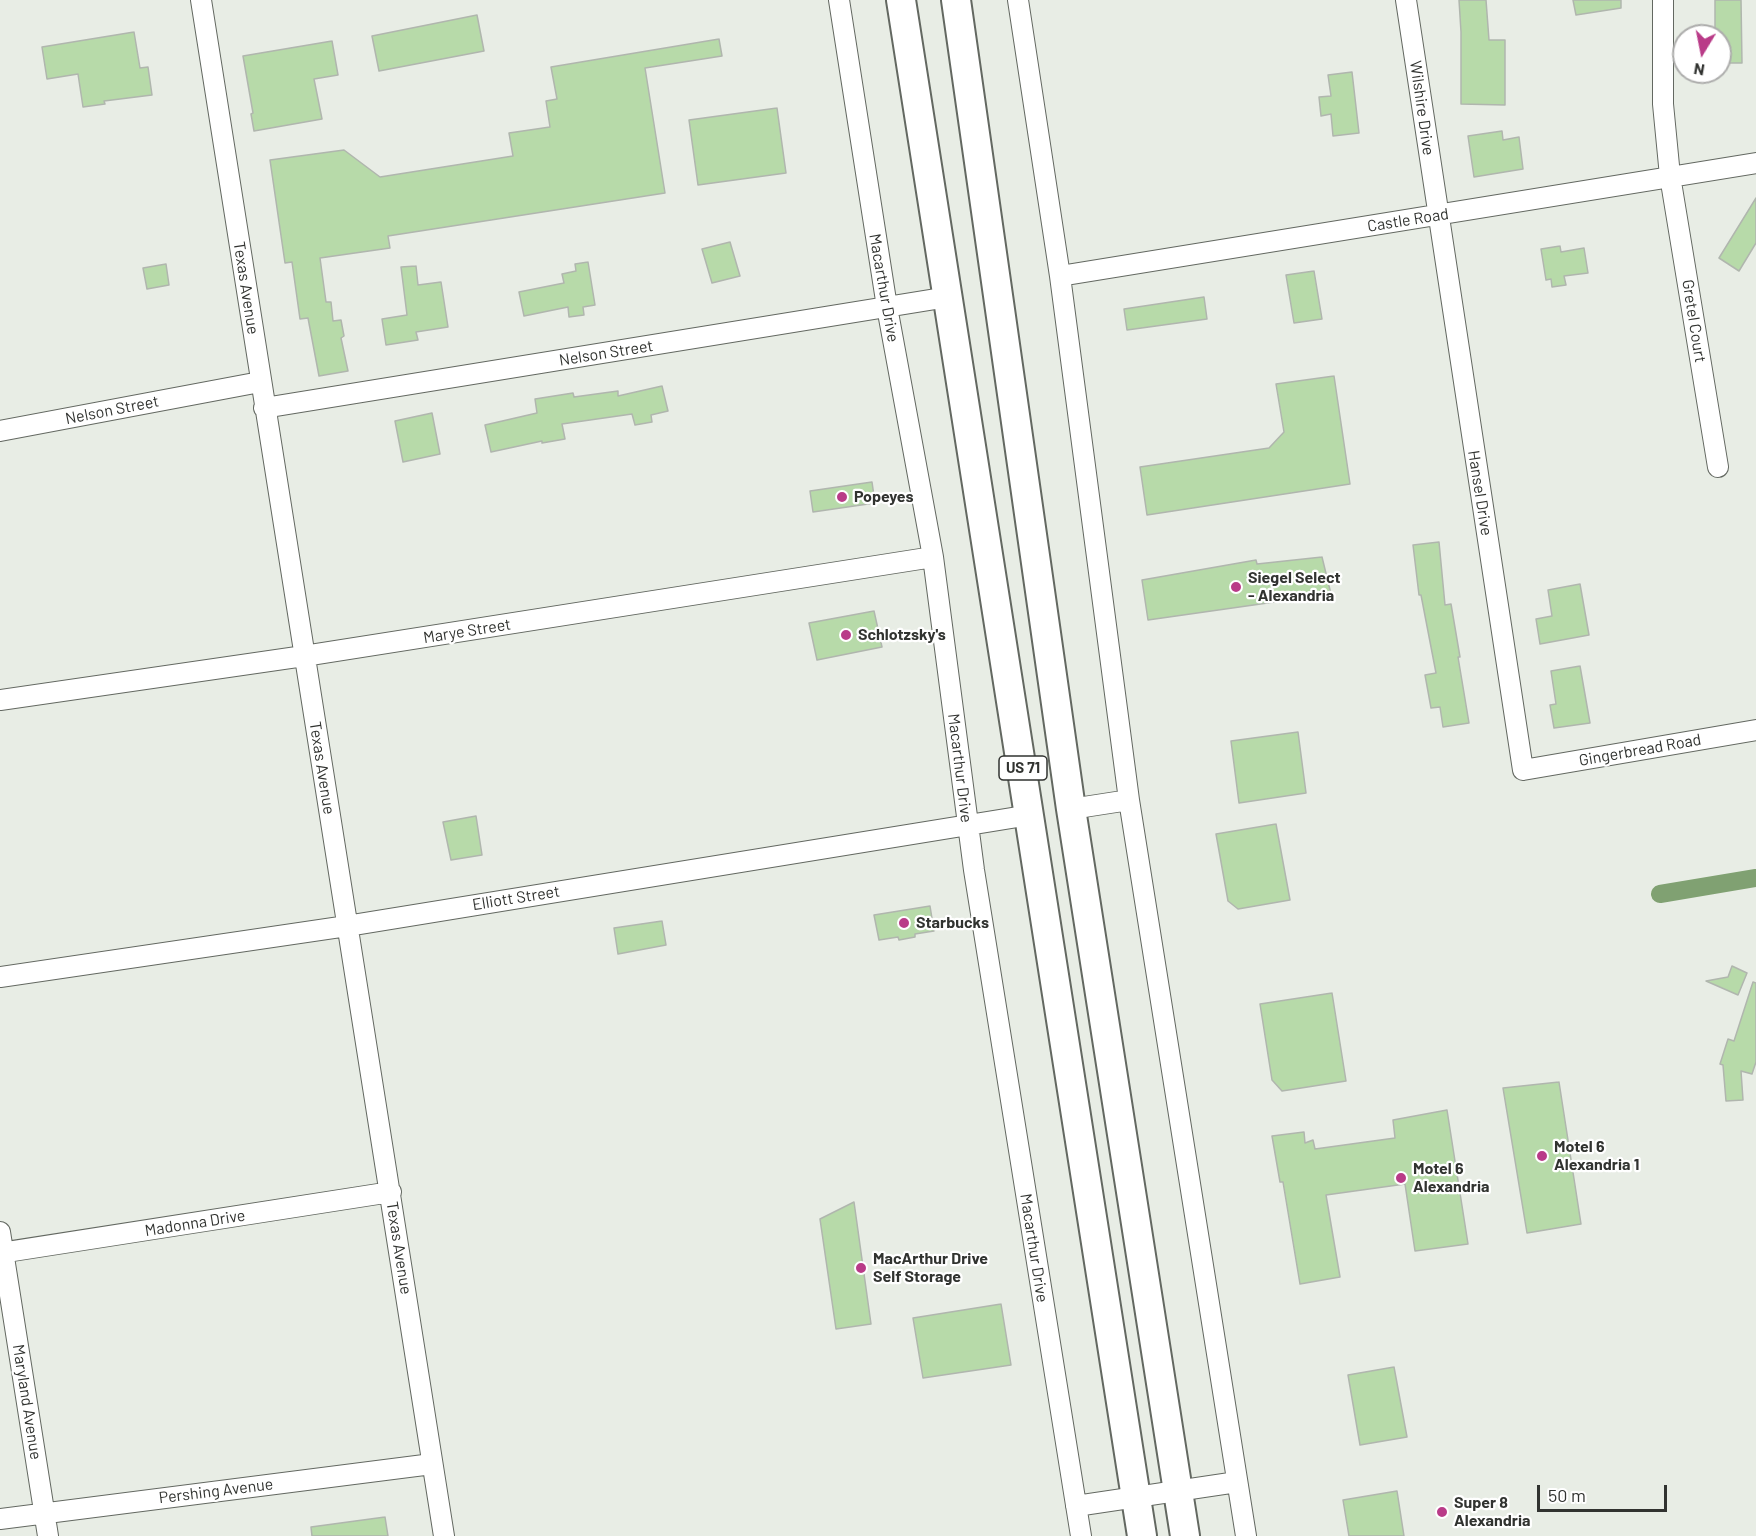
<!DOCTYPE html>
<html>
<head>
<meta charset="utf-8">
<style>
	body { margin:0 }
	#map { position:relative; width:1756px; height:1536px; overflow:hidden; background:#e8ede5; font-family:Barlow,sans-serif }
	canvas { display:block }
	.north { position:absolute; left:1672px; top:24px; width:60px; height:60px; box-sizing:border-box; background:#fff; border:2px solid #adadac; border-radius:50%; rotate:190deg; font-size:16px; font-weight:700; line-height:24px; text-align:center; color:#313330 }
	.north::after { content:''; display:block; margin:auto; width:21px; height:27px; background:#b93b88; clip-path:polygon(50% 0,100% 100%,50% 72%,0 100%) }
	.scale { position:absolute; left:1537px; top:1485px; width:130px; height:27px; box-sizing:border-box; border:3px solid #313330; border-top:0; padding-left:8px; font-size:18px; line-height:21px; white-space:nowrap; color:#313330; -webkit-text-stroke:4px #fff; paint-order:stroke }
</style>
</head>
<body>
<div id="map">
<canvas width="1756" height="1536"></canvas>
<div class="north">N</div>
<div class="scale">50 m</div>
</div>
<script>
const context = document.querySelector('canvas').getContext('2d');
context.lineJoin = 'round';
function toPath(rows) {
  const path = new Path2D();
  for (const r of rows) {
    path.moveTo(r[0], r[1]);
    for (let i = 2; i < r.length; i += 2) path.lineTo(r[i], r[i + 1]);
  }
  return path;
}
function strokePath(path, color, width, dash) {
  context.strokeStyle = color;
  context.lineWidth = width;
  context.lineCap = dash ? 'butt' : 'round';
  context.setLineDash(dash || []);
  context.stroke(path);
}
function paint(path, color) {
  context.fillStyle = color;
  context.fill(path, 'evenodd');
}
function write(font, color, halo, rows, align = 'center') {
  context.font = font + ' Barlow,sans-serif';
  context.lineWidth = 4.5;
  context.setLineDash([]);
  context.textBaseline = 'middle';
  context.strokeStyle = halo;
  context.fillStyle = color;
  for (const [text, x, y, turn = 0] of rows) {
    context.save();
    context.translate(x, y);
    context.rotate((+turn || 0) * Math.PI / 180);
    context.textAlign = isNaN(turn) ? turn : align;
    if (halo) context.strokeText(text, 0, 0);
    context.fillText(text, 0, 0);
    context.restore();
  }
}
const canal = toPath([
	[1660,894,1756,878]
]);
const building = toPath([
	[1459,0,1486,0,1489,40,1505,40,1505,105,1461,104,1461,32,1459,0],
	[1573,0,1621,0,1621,8,1576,15,1573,0],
	[1715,0,1741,0,1742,63,1720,63,1720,36,1715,36,1715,0],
	[477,15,484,51,379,71,372,36,477,15],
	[134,32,140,68,148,67,152,95,104,101,105,104,83,107,78,74,47,79,42,47,134,32],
	[719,39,722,56,645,68,665,193,388,236,390,248,320,258,326,302,331,302,333,321,341,320,344,336,341,338,348,371,319,376,308,318,300,319,292,262,285,263,270,160,344,150,380,177,513,156,509,133,550,127,546,101,557,99,551,67,719,39],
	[332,41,338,75,314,79,322,119,254,131,251,114,253,113,243,56,332,41],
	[1352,72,1359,133,1333,136,1331,114,1321,116,1319,97,1331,96,1328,75,1352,72],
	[777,108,786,173,698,185,689,120,777,108],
	[1502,131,1503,140,1519,137,1523,169,1474,177,1468,136,1502,131],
	[1756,198,1756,243,1739,271,1719,258,1756,198],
	[730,242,740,276,712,283,702,249,730,242],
	[1560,246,1561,252,1584,248,1588,273,1564,276,1566,285,1552,287,1551,279,1546,280,1541,249,1560,246],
	[588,262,595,305,583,307,584,315,569,317,568,307,524,316,519,292,564,283,562,274,576,271,575,264,588,262],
	[166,264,169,285,147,289,143,268,166,264],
	[416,266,418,285,441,282,448,327,416,332,418,340,386,345,382,319,407,315,401,267,416,266],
	[1314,271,1322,319,1294,323,1286,275,1314,271],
	[1204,297,1207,319,1127,330,1124,309,1204,297],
	[1334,376,1350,484,1147,515,1140,467,1269,448,1284,432,1276,384,1334,376],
	[662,386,668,411,651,415,652,422,635,425,632,414,562,424,565,439,542,443,542,441,491,452,485,425,537,413,535,399,573,393,574,397,618,391,618,396,662,386],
	[432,413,440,454,403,462,395,421,432,413],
	[872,482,875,503,813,512,810,491,872,482],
	[1439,542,1445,605,1451,604,1460,657,1458,657,1469,723,1443,727,1440,707,1431,708,1425,675,1436,673,1421,595,1419,595,1413,545,1439,542],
	[1322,557,1331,594,1148,620,1142,580,1256,560,1257,564,1322,557],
	[1580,584,1589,635,1540,644,1536,619,1552,616,1548,590,1580,584],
	[874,611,882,647,817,660,809,623,874,611],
	[1580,666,1590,723,1554,728,1550,705,1556,704,1551,671,1580,666],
	[1298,732,1306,793,1239,803,1231,741,1298,732],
	[476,816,482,855,451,860,443,822,476,816],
	[1276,824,1290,900,1238,909,1228,901,1216,834,1276,824],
	[930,906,934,931,915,934,915,937,899,940,898,937,879,940,874,915,930,906],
	[662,921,666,945,618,954,614,928,662,921],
	[1732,966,1747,973,1738,995,1706,981,1728,977,1732,966],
	[1753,982,1756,983,1756,1062,1752,1074,1741,1071,1743,1100,1726,1101,1723,1065,1720,1064,1728,1039,1734,1041,1753,982],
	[1332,993,1346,1081,1282,1091,1272,1080,1260,1004,1332,993],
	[1559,1082,1581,1224,1527,1233,1503,1088,1559,1082],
	[1447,1110,1468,1244,1415,1251,1405,1184,1326,1195,1340,1277,1300,1284,1283,1182,1280,1182,1272,1136,1304,1132,1305,1143,1313,1140,1315,1149,1395,1138,1393,1120,1447,1110],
	[854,1202,871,1324,836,1329,820,1219,854,1202],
	[1001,1304,1011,1365,923,1378,913,1318,1001,1304],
	[1394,1367,1407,1437,1360,1445,1348,1375,1394,1367],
	[1397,1491,1404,1536,1349,1536,1343,1500,1397,1491],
	[385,1517,388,1536,312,1536,311,1527,385,1517]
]);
const minor = toPath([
	[201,0,444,1536],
	[839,0,887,307,933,557,974,870,1081,1536],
	[1018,0,1060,276,1129,800,1246,1536],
	[1406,0,1523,770,1756,730],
	[1663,0,1663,104,1670,176,1718,467],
	[1060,276,1756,163],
	[264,408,948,297],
	[0,431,260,382],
	[0,700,304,656,933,557],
	[1071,809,1129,800],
	[0,977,347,926,1030,815],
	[0,1232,48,1536],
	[0,1253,391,1192],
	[1076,1506,1237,1482],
	[0,1519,432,1464]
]);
const highway = toPath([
	[901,0,1142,1536],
	[956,0,1071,809,1185,1536]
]);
const markers = [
	[842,497,6,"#b93b88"],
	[1236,587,6,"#b93b88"],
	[846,635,6,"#b93b88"],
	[904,923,6,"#b93b88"],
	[1542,1156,6,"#b93b88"],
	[1401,1178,6,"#b93b88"],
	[861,1268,6,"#b93b88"],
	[1442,1512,6,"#b93b88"]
];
const shields = [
	[1023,768,48]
];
const shieldNames = [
	["US 71",1023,768]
];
const streetNames = [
	["Wilshire Drive",1422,108,82],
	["Castle Road",1408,220,-9],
	["Texas Avenue",246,288,81],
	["Macarthur Drive",884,288,80],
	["Gretel Court",1694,321,81],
	["Nelson Street",606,353,-9],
	["Nelson Street",112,410,-11],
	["Hansel Drive",1480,493,81],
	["Marye Street",467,631,-9],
	["Gingerbread Road",1640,750,-10],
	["Texas Avenue",322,768,81],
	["Macarthur Drive",960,768,83],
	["Elliott Street",516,898,-9],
	["Madonna Drive",195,1223,-9],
	["Texas Avenue",399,1248,81],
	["Macarthur Drive",1034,1248,81],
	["Maryland Avenue",27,1402,81],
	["Pershing Avenue",216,1491,-7]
];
const poiNames = [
	["Popeyes",854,497],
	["Siegel Select",1248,578],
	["- Alexandria",1248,596],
	["Schlotzsky's",858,635],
	["Starbucks",916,923],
	["Motel 6",1554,1147],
	["Alexandria 1",1554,1165],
	["Motel 6",1413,1169],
	["Alexandria",1413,1187],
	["MacArthur Drive",873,1259],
	["Self Storage",873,1277],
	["Super 8",1454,1503],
	["Alexandria",1454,1521]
];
strokePath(canal, '#80a172', 18);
paint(building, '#b7daa9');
strokePath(building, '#b0b6ae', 1.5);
strokePath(minor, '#636861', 22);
strokePath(highway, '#636861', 32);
strokePath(minor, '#fff', 20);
strokePath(highway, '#fff', 28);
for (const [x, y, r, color] of markers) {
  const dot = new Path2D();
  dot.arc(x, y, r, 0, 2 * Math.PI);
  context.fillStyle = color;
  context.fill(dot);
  strokePath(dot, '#fff', 2);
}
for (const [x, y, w] of shields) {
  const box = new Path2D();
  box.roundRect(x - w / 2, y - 12, w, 24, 4.5);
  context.fillStyle = '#fff';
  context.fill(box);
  strokePath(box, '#313330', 1.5);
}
write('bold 15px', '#313330', null, shieldNames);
write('16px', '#313330', '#fff', streetNames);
write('bold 16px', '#313330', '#fff', poiNames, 'left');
</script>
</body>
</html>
